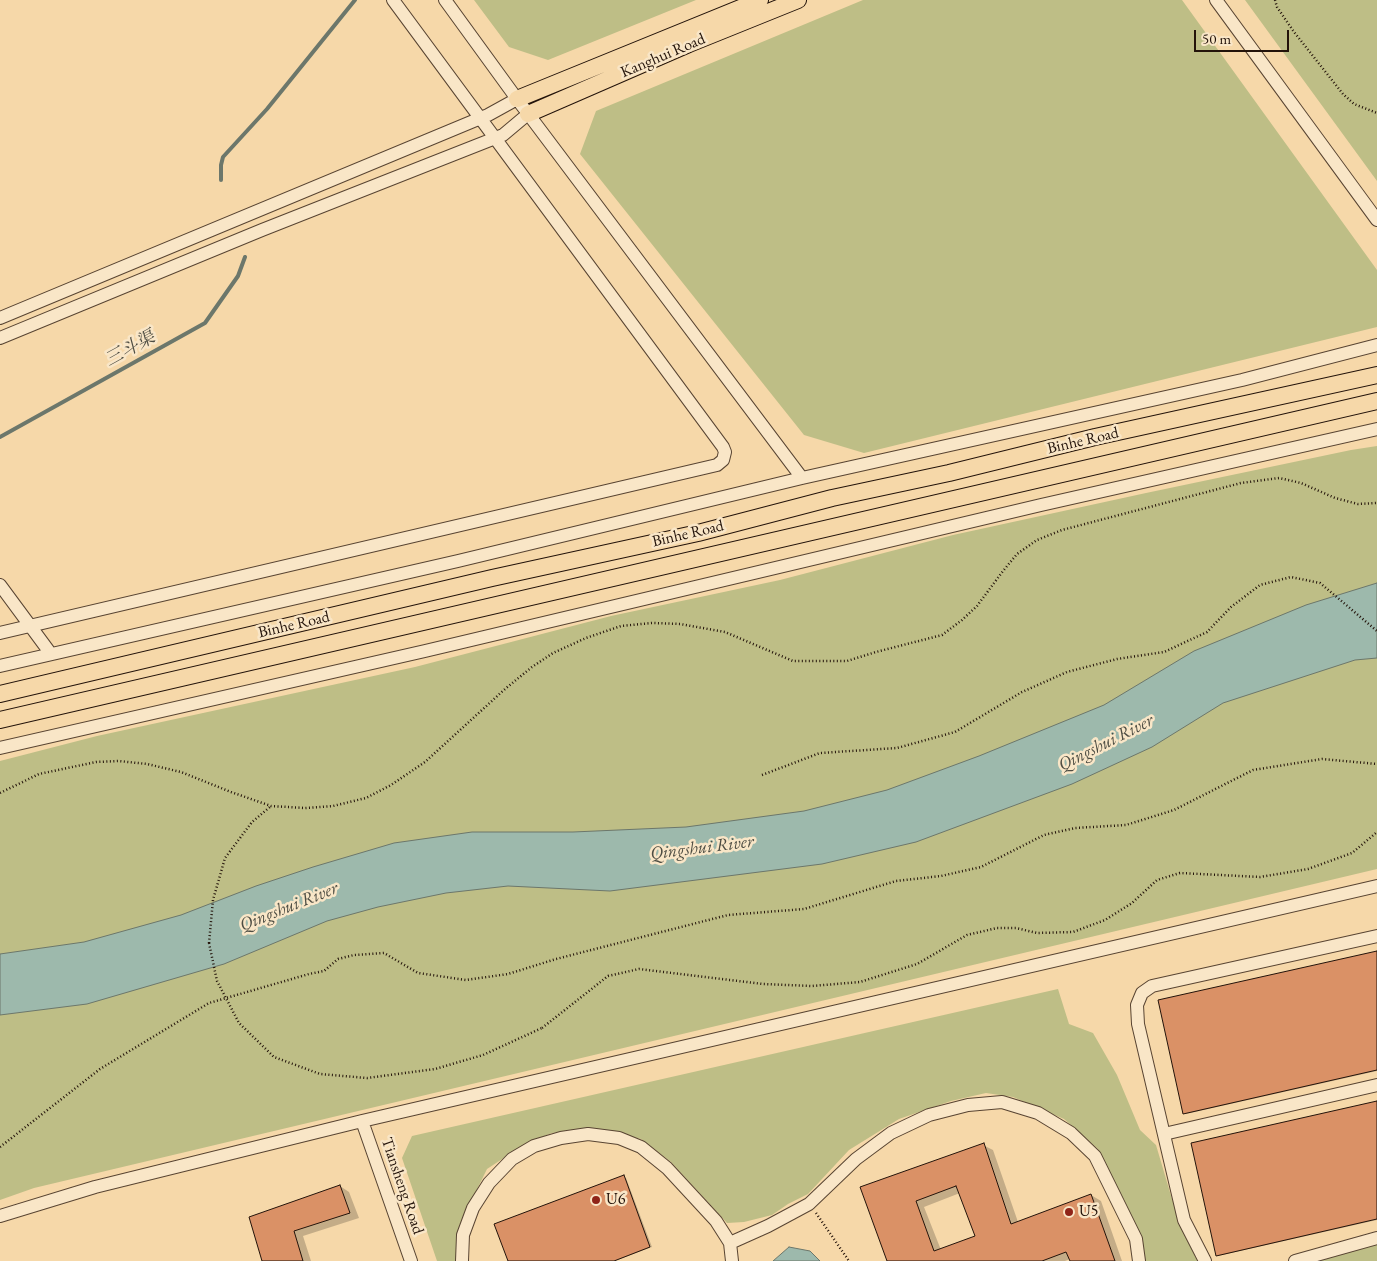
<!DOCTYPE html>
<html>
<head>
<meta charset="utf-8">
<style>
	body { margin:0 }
	#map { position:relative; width:1377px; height:1261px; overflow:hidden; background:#f6d8a9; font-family:"EB Garamond",serif }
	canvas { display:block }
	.scale { position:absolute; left:1194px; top:30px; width:95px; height:22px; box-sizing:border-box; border:2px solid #23130a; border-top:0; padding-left:6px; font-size:15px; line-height:18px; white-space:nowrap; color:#23130a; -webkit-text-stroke:4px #f9e6c7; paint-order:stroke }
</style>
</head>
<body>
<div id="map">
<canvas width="1377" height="1261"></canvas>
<div class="scale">50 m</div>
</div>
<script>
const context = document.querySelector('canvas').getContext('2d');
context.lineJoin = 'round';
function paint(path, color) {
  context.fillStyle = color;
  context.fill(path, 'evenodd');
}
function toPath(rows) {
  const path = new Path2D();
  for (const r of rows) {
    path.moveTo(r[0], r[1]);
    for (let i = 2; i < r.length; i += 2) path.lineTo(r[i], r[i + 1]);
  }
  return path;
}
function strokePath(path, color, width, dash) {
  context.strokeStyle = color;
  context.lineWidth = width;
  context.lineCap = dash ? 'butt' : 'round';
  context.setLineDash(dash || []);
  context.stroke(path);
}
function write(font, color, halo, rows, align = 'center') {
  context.font = font + ' "EB Garamond","Noto Serif SC",serif';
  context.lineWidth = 5;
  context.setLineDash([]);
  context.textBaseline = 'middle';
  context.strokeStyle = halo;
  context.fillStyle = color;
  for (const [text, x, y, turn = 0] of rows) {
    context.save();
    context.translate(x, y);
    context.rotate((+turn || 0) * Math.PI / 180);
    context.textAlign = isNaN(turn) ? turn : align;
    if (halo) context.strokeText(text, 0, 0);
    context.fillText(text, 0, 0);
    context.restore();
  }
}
const green = toPath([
	[474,0,696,0,548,60,509,47],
	[863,0,1182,0,1377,270,1377,327,864,453,804,435,580,154,596,111],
	[1245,0,1377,0,1377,181],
	[1377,446,1377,869,34,1188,0,1200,0,761,97,736,415,667,611,616,780,580,953,535,1146,493,1351,450],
	[1058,989,1069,1024,1093,1033,1117,1075,1140,1130,1156,1145,1172,1199,1185,1232,1200,1261,1142,1261,1116,1192,1098,1149,1064,1119,1013,1097,986,1093,951,1101,899,1119,849,1150,808,1194,788,1204,772,1215,744,1222,727,1223,671,1162,641,1139,605,1131,585,1130,552,1133,525,1144,487,1169,459,1226,459,1261,437,1261,402,1158,412,1136],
	[1377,1244,1377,1261,1317,1261]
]);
const water = toPath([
	[1377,583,1377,658,1355,660,1223,703,1152,747,1072,784,916,842,822,864,610,891,508,886,446,893,378,907,327,921,224,964,87,1004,0,1015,0,954,84,942,181,915,256,886,313,867,394,843,472,832,573,832,686,827,804,811,887,790,979,756,1104,705,1194,651,1306,605,1377,583],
	[789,1247,810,1251,820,1261,773,1261,789,1247]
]);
const shadow = toPath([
	[1377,952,1377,1071,1186,1114,1184,1113],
	[1377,1102,1377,1220,1218,1256,1217,1255],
	[983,1145,993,1150,1018,1222,1091,1195,1101,1201,1122,1261,1071,1261,1070,1259,1065,1261,889,1261,862,1188],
	[960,1193,976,1237,941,1250,924,1207],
	[624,1177,626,1178,652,1247,615,1261,509,1261],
	[340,1186,349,1192,359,1218,303,1236,311,1261,263,1261]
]);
const stream = toPath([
	[221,180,221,165,223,157,267,109,355,0],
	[0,437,205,323,238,276,245,257]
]);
const building = toPath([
	[1377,951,1377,1070,1183,1114,1158,1000,1377,951],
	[1377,1101,1377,1219,1216,1256,1191,1143,1377,1101],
	[984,1143,1011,1224,1091,1194,1115,1261,1070,1261,1066,1252,1042,1261,887,1261,860,1187,984,1143],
	[956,1186,975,1236,934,1251,916,1201,956,1186],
	[624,1175,650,1247,614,1261,508,1261,494,1224,624,1175],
	[340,1185,350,1213,294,1231,303,1261,262,1261,249,1217,340,1185]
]);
const path = toPath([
	[1275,0,1277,7,1294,32,1343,94,1354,104,1377,113],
	[762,775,820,753,897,748,955,732,1022,692,1067,672,1117,659,1164,652,1207,632,1231,607,1260,585,1291,577,1320,583,1377,631],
	[0,793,39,774,96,762,119,761,147,764,181,772,231,792,271,806,305,808,333,806,366,798,391,785,425,762,505,689,532,667,553,653,586,638,621,626,652,623,680,624,725,632,793,661,847,661,876,652,942,635,962,620,977,606,1003,571,1017,554,1037,540,1062,530,1241,483,1279,478,1301,483,1335,498,1358,504,1377,503],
	[209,943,213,900,225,858,252,822,271,806],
	[542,1028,608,976,639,969,763,984,812,986,860,982,917,964,967,935,997,928,1016,928,1037,933,1073,932,1105,920,1132,903,1157,880,1180,873,1260,877,1308,869,1352,853,1377,832],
	[0,1147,100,1069,209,1003,309,974,324,971,338,959,354,955,384,953,418,973,466,980,508,974,556,959,728,915,804,909,896,881,941,876,981,867,1044,835,1075,828,1126,825,1174,810,1253,770,1322,759,1377,764],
	[816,1213,849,1261]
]);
const minor = toPath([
	[445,0,517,99,802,478],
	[1216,0,1377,220],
	[0,318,488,115,517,99],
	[0,338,262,230,503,135,528,114],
	[0,585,51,654],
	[0,633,717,465,723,460,725,452,723,447,393,0],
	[0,666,458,561,802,478,1242,380,1377,345],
	[0,748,425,651,1041,505,1377,429],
	[362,1121,411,1261],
	[1164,1134,1377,1085],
	[0,1216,95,1187,362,1121,1377,886],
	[730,1243,768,1226,809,1204,856,1159,891,1133,929,1115,968,1105,1002,1102,1038,1113,1071,1133,1095,1156,1136,1239,1139,1261],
	[462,1261,463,1235,473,1208,489,1183,512,1159,534,1146,561,1138,588,1134,619,1138,641,1147,667,1168,716,1221,730,1243,732,1261],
	[1205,1261,1184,1220,1138,1024,1137,1005,1142,993,1152,986,1377,936],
	[1295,1261,1377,1238]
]);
const major = toPath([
	[517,99,760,0],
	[528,114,689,44,798,0],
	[0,694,492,578,698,533,832,498,949,473,1095,437,1377,375],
	[0,720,1377,401]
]);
const pathBridge = toPath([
	[209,943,217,981,239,1023,274,1057,320,1074,367,1078,435,1069,483,1055,542,1028]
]);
const markers = [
	[596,1200,5,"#8f2418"],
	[1069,1212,5,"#8f2418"]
];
const streetNames = [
	["Kanghui Road",663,56,-23],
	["Binhe Road",1083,441,-13],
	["Binhe Road",688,534,-13],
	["Binhe Road",294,625,-13],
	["Tiansheng Road",402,1186,71]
];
const poiNames = [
	["U6",606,1200],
	["U5",1079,1212]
];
const waterNames = [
	["三斗渠",130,349,-29],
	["Qingshui River",1106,743,-27],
	["Qingshui River",702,848,-7],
	["Qingshui River",289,907,-22]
];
paint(green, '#bebe86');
paint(water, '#9db9ac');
strokePath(water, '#6c776b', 1);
paint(shadow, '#0003');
strokePath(stream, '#6c776b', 4);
paint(building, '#da9166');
strokePath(building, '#23130a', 1);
strokePath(minor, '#584432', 14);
strokePath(major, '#23130a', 18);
strokePath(path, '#23130a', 2.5, [1, 2.5]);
strokePath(minor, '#f9e6c7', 12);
strokePath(major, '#f6d8a9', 16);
strokePath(pathBridge, '#23130a', 2.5, [1, 2.5]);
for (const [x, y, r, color] of markers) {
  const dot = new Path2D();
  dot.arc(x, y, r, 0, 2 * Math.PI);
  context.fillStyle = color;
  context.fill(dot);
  strokePath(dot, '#f9e6c7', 2);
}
write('16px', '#23130a', '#f9e6c7', streetNames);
write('16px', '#23130a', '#f9e6c7', poiNames, 'left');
write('italic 18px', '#4e4d43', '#f9e6c7', waterNames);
</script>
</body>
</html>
